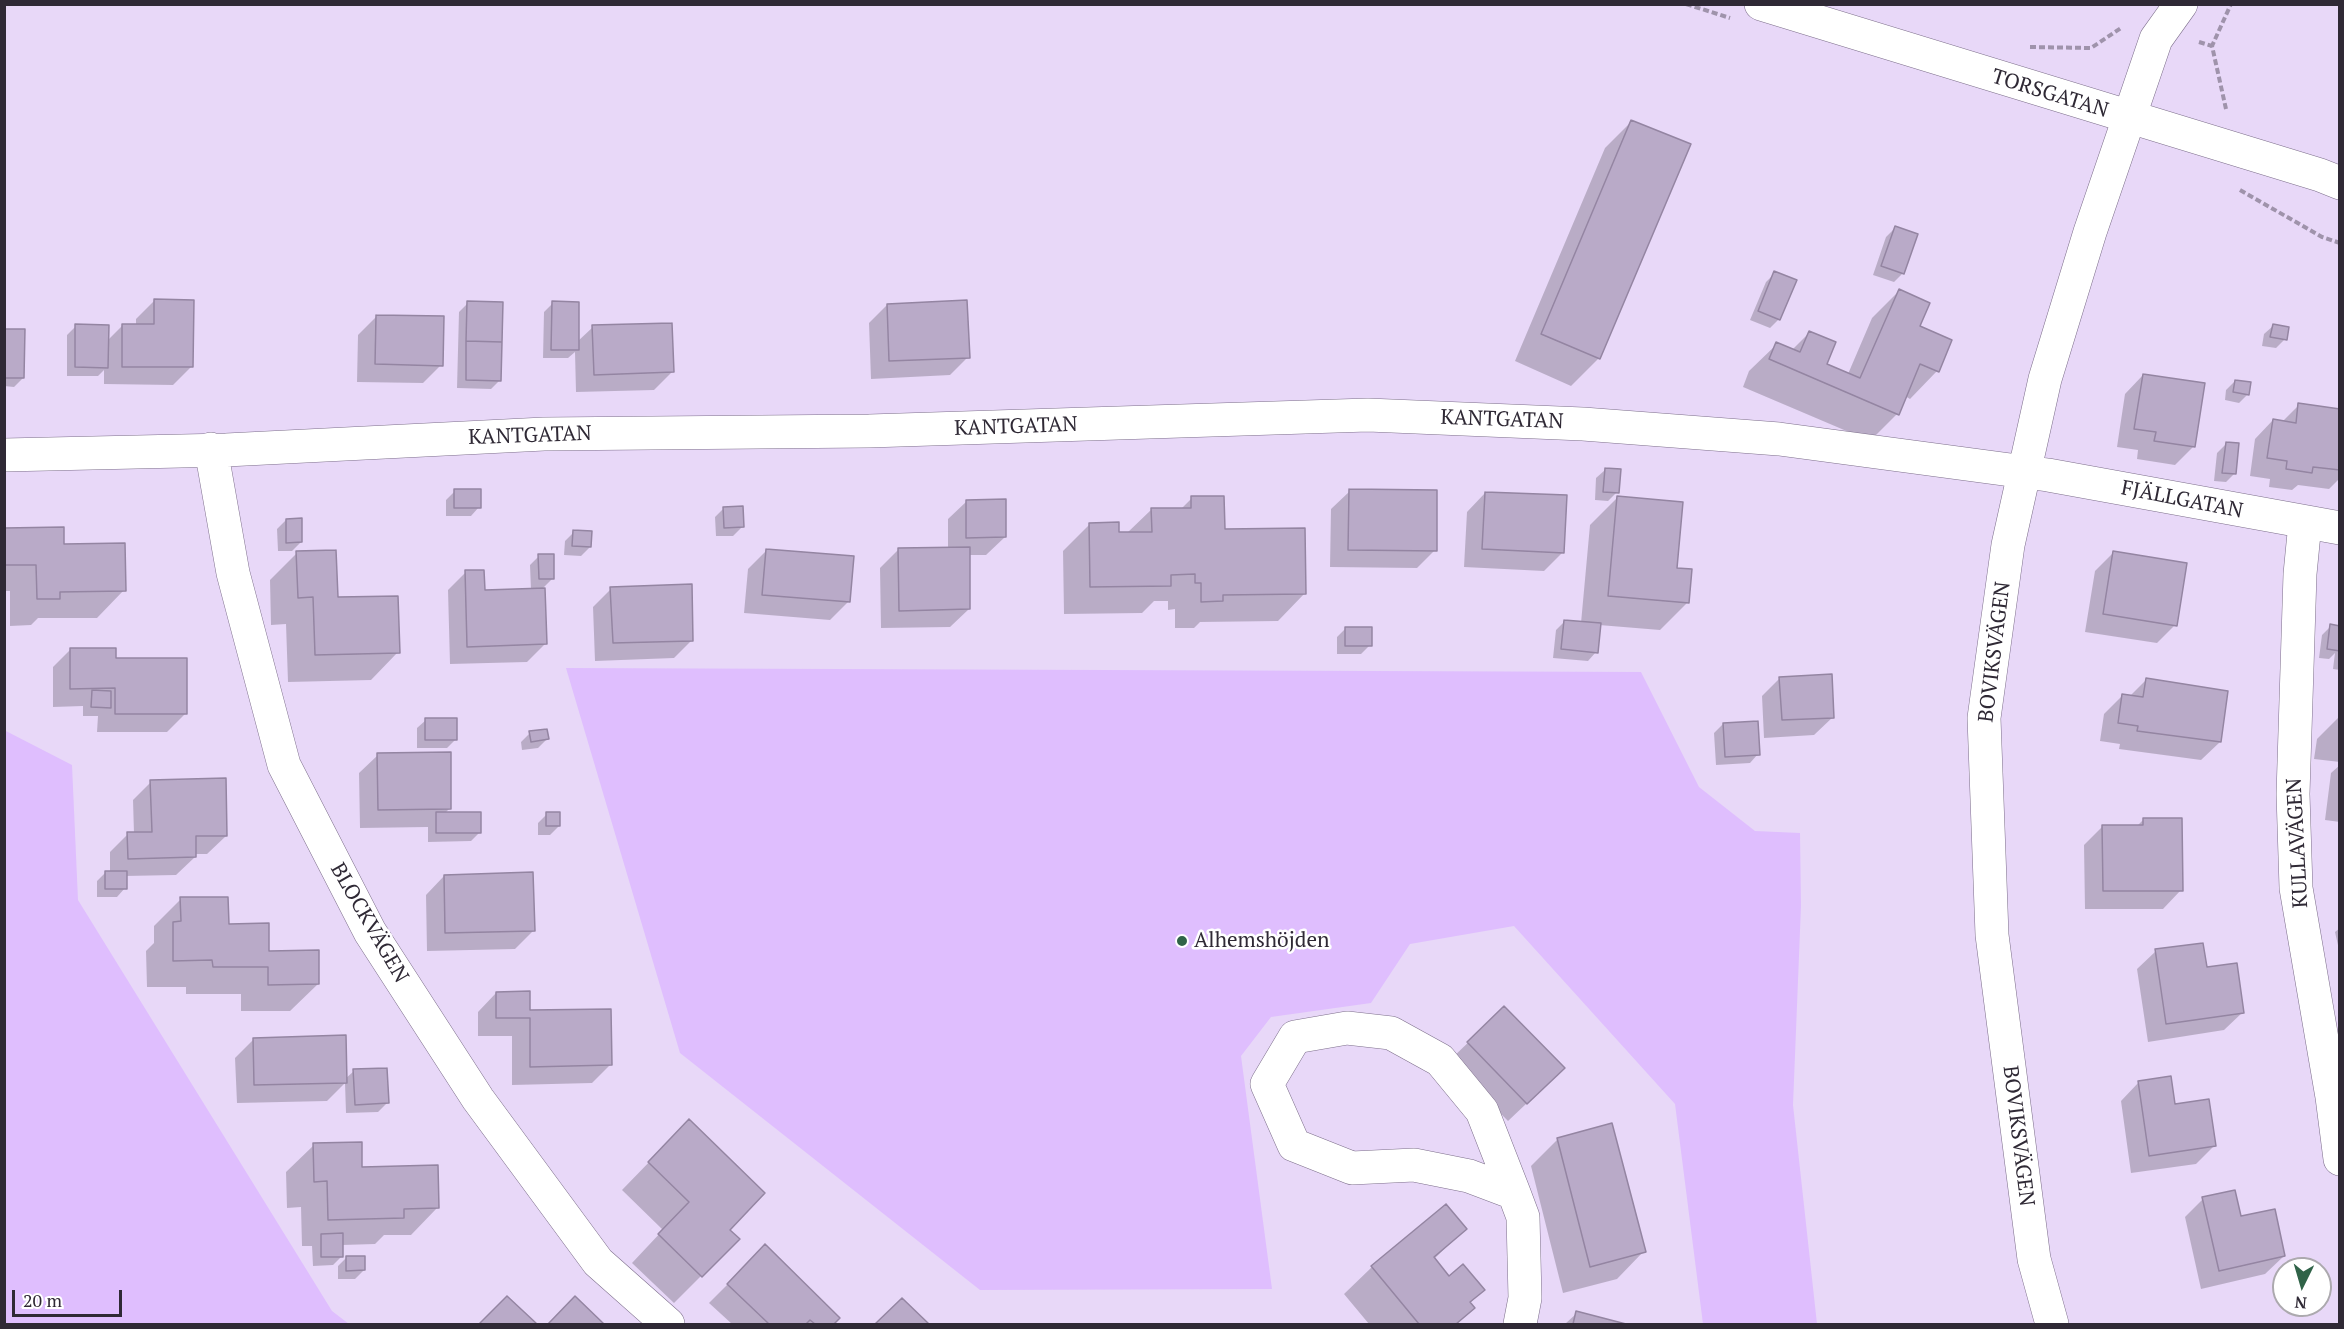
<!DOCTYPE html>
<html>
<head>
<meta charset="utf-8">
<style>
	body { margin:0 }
	#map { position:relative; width:2344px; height:1329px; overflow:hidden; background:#e8d8f8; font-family:"PT Serif",serif }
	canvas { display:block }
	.frame { position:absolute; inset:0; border:6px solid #2f2935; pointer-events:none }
	.north { position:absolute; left:2272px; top:1257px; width:60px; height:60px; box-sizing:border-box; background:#fff; border:2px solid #aca9ae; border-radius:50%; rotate:185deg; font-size:16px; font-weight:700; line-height:24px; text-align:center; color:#2f2935 }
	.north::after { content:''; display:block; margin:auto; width:21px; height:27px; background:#306348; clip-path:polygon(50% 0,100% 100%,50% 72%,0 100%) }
	.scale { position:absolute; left:12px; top:1290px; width:110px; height:27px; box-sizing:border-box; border:3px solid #2f2935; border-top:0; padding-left:8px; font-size:18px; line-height:21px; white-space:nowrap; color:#2f2935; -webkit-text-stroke:4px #fff; paint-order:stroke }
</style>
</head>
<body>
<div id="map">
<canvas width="2344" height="1329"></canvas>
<div class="frame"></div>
<div class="north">N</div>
<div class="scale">20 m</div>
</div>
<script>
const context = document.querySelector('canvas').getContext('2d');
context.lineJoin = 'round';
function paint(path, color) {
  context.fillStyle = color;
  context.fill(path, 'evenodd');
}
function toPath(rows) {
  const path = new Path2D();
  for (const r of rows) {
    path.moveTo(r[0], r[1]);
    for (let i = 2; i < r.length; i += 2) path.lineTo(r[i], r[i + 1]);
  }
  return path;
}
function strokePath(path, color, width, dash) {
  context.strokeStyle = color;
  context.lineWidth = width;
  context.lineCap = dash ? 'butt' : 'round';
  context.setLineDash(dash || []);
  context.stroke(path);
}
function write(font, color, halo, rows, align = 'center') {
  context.font = font + ' "PT Serif",serif';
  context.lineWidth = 5;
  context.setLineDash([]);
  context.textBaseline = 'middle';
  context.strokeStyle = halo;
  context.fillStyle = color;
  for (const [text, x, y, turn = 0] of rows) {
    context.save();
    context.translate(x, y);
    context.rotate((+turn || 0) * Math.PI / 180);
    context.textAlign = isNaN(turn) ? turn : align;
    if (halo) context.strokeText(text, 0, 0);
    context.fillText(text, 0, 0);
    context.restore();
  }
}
const green = toPath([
	[566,668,1641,672,1699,787,1755,831,1800,833,1801,906,1793,1105,1817,1324,1703,1324,1675,1104,1514,926,1410,944,1371,1003,1271,1017,1241,1056,1272,1289,980,1290,680,1053],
	[4,730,72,765,78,900,332,1311,349,1324,5,1324]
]);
const shadow = toPath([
	[1632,121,1599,358,1571,386,1515,361,1605,148],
	[1895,228,1903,273,1894,282,1873,275,1886,237],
	[1775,273,1779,319,1770,328,1750,320,1766,282],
	[1899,291,1918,327,1950,340,1937,371,1910,399,1905,396,1897,414,1870,441,1743,387,1749,371,1777,344,1792,350,1809,333,1825,364,1848,374,1872,318],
	[154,301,191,367,173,385,104,384,104,370,98,376,67,376,67,335,76,326,107,341,123,325,136,325,136,319],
	[468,303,500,380,491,389,457,388,459,312],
	[553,303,577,342,593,327,672,372,654,390,576,392,575,352,568,358,543,358,544,312],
	[887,305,968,357,950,375,871,379,869,323],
	[377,316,441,365,423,383,357,382,358,335],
	[2273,326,2285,339,2276,348,2262,346,2264,334],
	[4,330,23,378,14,387,4,386],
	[2143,375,2194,446,2175,465,2137,459,2138,450,2117,447,2125,394],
	[2235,381,2248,394,2239,403,2225,400,2226,390],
	[2299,405,2340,411,2340,478,2329,489,2298,485,2292,490,2269,487,2270,479,2250,476,2255,439,2273,420,2282,422],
	[2226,444,2235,473,2226,482,2214,481,2217,453],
	[1605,470,1617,492,1608,501,1595,500,1596,478],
	[455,491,479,507,471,516,446,516,446,500],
	[1350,491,1435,550,1417,568,1330,567,1331,509],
	[1485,493,1563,552,1544,571,1464,567,1467,512],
	[1192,498,1223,530,1305,593,1278,621,1200,622,1194,628,1175,628,1175,609,1168,610,1168,601,1154,601,1142,613,1064,614,1063,551,1090,524,1118,533,1127,533,1152,509,1181,509],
	[1617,498,1676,569,1687,603,1660,630,1599,625,1596,652,1588,661,1553,658,1556,630,1565,621,1581,623,1590,525],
	[967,501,1005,537,986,555,968,555,969,609,950,627,881,628,880,568,899,549,948,549,948,519],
	[724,508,742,527,733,536,716,536,715,517],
	[286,520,301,542,292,551,278,551,277,529],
	[4,529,62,545,124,590,97,618,38,618,31,625,10,626,10,591,4,591],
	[574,532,590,547,581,556,564,555,565,541],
	[766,551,849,601,830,620,744,613,748,569],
	[297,553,337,599,398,652,371,680,288,682,286,624,271,625,270,580],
	[2113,553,2175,625,2157,643,2085,632,2095,571],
	[539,556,552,579,541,590,545,644,527,662,450,664,448,590,466,572,483,591,531,590,530,565],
	[611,589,692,640,674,658,595,661,593,607],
	[2331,626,2340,626,2340,670,2333,669,2335,653,2329,659,2319,658,2322,635],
	[1346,628,1370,645,1361,654,1337,654,1337,637],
	[71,649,115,660,185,714,167,732,97,732,98,716,83,716,83,706,53,707,53,667],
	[1780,678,1833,717,1814,735,1764,738,1762,696],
	[2146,680,2220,742,2201,760,2119,749,2120,744,2100,741,2104,714,2122,696,2129,697],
	[2340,716,2340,762,2314,759,2317,739],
	[426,720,456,739,447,748,417,748,417,728],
	[1723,724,1758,754,1750,763,1716,765,1714,733],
	[530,733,547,739,538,748,522,750,521,742],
	[378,755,450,808,445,813,480,832,471,841,428,842,428,827,360,828,359,773],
	[2340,765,2340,822,2325,820,2331,773],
	[151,782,226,836,207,854,195,854,195,857,176,875,125,876,125,888,117,897,97,897,97,881,106,872,110,872,110,852,128,834,134,834,133,800],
	[547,814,559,826,550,835,538,835,538,823],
	[2144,819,2181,890,2163,909,2085,909,2084,845,2103,826,2137,826],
	[444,876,534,930,515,949,427,951,426,895],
	[181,899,227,925,318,984,290,1011,241,1011,241,994,186,994,186,987,147,987,146,951,154,943,154,926],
	[2340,928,2340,954,2335,932],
	[2156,951,2206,969,2243,1012,2224,1030,2148,1042,2137,969],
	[496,993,529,1012,610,1065,592,1083,512,1085,512,1036,478,1036,478,1012],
	[1504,1008,1545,1086,1508,1121,1449,1061],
	[254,1039,345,1079,354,1071,387,1103,378,1112,346,1113,345,1083,327,1101,237,1103,235,1058],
	[2139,1082,2174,1106,2214,1146,2196,1164,2131,1173,2121,1101],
	[689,1121,728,1230,701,1276,674,1303,632,1263,663,1230,622,1190],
	[1558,1139,1644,1251,1617,1279,1563,1293,1531,1166],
	[314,1145,361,1168,438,1207,411,1235,384,1235,375,1244,342,1245,342,1256,333,1265,313,1266,312,1246,302,1246,301,1207,287,1208,286,1172],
	[2203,1199,2240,1218,2284,1256,2265,1274,2201,1289,2185,1217],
	[1446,1206,1465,1229,1434,1259,1449,1278,1483,1290,1469,1304,1473,1308,1457,1324,1369,1324,1344,1294,1372,1267],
	[765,1247,838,1318,832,1324,732,1324,709,1303],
	[347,1257,364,1270,355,1279,338,1279,338,1266],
	[507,1298,534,1324,480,1324],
	[575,1298,602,1324,549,1324],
	[902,1300,927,1324,877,1324],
	[1577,1313,1620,1324,1565,1324]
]);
const building = toPath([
	[1631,120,1691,144,1600,359,1541,334,1631,120],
	[1895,226,1918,234,1904,274,1881,266,1895,226],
	[1774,271,1797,280,1780,320,1758,311,1774,271],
	[1899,289,1930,303,1920,326,1952,340,1939,372,1920,364,1899,415,1769,359,1776,342,1800,352,1809,331,1836,342,1827,364,1860,378,1899,289],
	[154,299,194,300,193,367,122,367,122,324,154,324,154,299],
	[967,300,970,358,889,361,887,304,967,300],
	[467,301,503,302,502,342,466,341,467,301],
	[552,301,579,302,579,350,551,350,552,301],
	[376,315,444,316,443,366,375,364,376,315],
	[672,323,674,372,594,375,592,325,672,323],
	[75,324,109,325,108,368,75,367,75,324],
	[2273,324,2289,327,2287,340,2270,337,2273,324],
	[4,329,25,329,24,378,4,378,4,329],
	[466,341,502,342,501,381,466,380,466,341],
	[2143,374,2205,383,2195,447,2154,441,2156,432,2134,429,2143,374],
	[2235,380,2251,382,2249,395,2233,392,2235,380],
	[2298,403,2340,409,2340,470,2313,467,2312,473,2286,469,2287,461,2267,458,2273,419,2296,423,2298,403],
	[2226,442,2239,443,2236,474,2222,473,2226,442],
	[1605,468,1621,469,1619,493,1603,492,1605,468],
	[454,489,481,489,481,508,454,508,454,489],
	[1349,489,1437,490,1437,551,1348,550,1349,489],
	[1485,492,1567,495,1564,553,1482,549,1485,492],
	[1191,496,1224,496,1225,529,1305,528,1306,594,1223,595,1223,601,1201,602,1201,583,1195,583,1195,574,1171,575,1171,586,1090,587,1089,523,1119,522,1119,532,1152,532,1151,508,1191,508,1191,496],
	[1617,496,1683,502,1677,568,1692,569,1689,603,1608,596,1617,496],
	[1006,499,1006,537,966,538,966,500,1006,499],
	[743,506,744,527,724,528,723,507,743,506],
	[302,518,302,542,286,543,286,519,302,518],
	[64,527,64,544,125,543,126,591,60,592,60,599,37,599,36,565,4,565,4,528,64,527],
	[573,530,592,531,591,547,572,546,573,530],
	[970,547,970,609,899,611,898,548,970,547],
	[766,549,854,556,850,602,762,595,766,549],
	[336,550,338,597,398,596,400,653,315,655,313,597,298,598,296,551,336,550],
	[2113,551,2187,563,2177,626,2103,614,2113,551],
	[538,554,554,554,554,579,539,579,538,554],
	[465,570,484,570,485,590,545,588,547,644,467,647,465,570],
	[692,584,693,641,613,643,610,587,692,584],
	[1564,620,1601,623,1598,653,1561,649,1564,620],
	[2330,624,2340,626,2340,651,2327,649,2330,624],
	[1345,627,1372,627,1372,646,1345,646,1345,627],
	[70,648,116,648,116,658,187,658,187,714,115,714,115,688,70,689,70,648],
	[1832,674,1834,718,1782,720,1779,677,1832,674],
	[2146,678,2228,691,2221,742,2137,731,2138,726,2118,723,2122,694,2143,697,2146,678],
	[92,690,111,691,111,708,91,707,92,690],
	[425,718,457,718,457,740,425,740,425,718],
	[1758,721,1760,755,1725,757,1723,723,1758,721],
	[547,729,549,739,531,742,529,731,547,729],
	[451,752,451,809,378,810,377,753,451,752],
	[226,778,227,836,196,836,196,857,128,859,127,832,152,832,150,780,226,778],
	[436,812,481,812,481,833,436,833,436,812],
	[546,812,560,812,560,826,546,826,546,812],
	[2143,818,2182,818,2183,891,2103,891,2102,825,2143,825,2143,818],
	[105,871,127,871,127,889,105,889,105,871],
	[533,872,535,931,445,933,444,875,533,872],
	[180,897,228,897,229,924,269,923,269,951,319,950,319,984,268,985,268,967,213,967,212,960,173,961,173,922,181,921,180,897],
	[2203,943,2207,967,2237,963,2244,1013,2166,1024,2155,949,2203,943],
	[530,991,530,1010,611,1009,612,1065,530,1067,530,1018,496,1018,496,992,530,991],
	[1504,1006,1565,1068,1527,1104,1467,1042,1504,1006],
	[346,1035,347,1083,254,1085,253,1038,346,1035],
	[387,1068,389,1103,355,1105,353,1069,387,1068],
	[2171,1076,2175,1104,2209,1099,2216,1146,2149,1156,2138,1081,2171,1076],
	[689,1119,765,1193,730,1230,740,1239,702,1277,658,1234,689,1202,648,1162,689,1119],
	[1612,1123,1646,1252,1590,1267,1557,1138,1612,1123],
	[362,1142,362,1167,438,1165,439,1208,404,1209,404,1218,328,1220,327,1181,314,1182,313,1143,362,1142],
	[2235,1190,2241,1216,2275,1209,2285,1256,2219,1271,2202,1197,2235,1190],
	[1446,1204,1467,1229,1434,1257,1449,1276,1463,1264,1485,1290,1470,1302,1475,1308,1456,1324,1419,1324,1371,1266,1446,1204],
	[343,1233,343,1257,321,1257,321,1234,343,1233],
	[765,1244,840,1318,834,1324,815,1324,810,1320,806,1324,769,1324,727,1284,765,1244],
	[346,1256,365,1256,365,1270,346,1271,346,1256],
	[507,1296,537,1324,479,1324,507,1296],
	[575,1296,604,1324,548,1324,575,1296],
	[902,1298,929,1324,875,1324,902,1298],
	[1576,1311,1626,1324,1573,1324,1576,1311]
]);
const path = toPath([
	[1686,4,1730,18],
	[2199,42,2212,46],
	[2030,47,2091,48,2121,28],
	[2226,109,2212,46,2231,4],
	[2240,190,2322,237,2340,243]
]);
const street = toPath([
	[211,449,233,573,284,765,370,932,478,1099,598,1262,668,1324],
	[4,455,226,450,544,434,869,431,1368,415,1583,424,1779,439,2048,475,2340,528],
	[2305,523,2300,574,2293,794,2296,888,2332,1097,2340,1159],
	[1514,1193,1469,1176,1414,1165,1352,1168,1294,1145,1267,1084,1295,1037,1347,1028,1391,1033,1440,1060,1482,1111,1514,1193,1523,1217,1525,1298,1520,1324],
	[2052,1324,2034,1259,1992,935,1984,718,2008,545,2045,379,2090,232,2156,39,2181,4]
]);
const secondary = toPath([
	[1761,4,2320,175,2340,183]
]);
const markers = [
	[1182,941,6,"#306348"]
];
const streetNames = [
	["TORSGATAN",2050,94,17],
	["KANTGATAN",1502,420,2],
	["KANTGATAN",1016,427,-2],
	["KANTGATAN",530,436,-2],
	["FJÄLLGATAN",2182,500,11],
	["BOVIKSVÄGEN",1995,652,-83],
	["KULLAVÄGEN",2298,843,-93],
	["BLOCKVÄGEN",369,923,60],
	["BOVIKSVÄGEN",2018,1136,83]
];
const poiNames = [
	["Alhemshöjden",1194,941]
];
paint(green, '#dfbefe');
paint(shadow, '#0003');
paint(building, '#b9aac8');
strokePath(building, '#9485a2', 1.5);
strokePath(street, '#7d6f8b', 34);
strokePath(secondary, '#7d6f8b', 34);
strokePath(path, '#9f93ab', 4, [6, 3]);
strokePath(street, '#fff', 33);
strokePath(secondary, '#fff', 33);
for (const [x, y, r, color] of markers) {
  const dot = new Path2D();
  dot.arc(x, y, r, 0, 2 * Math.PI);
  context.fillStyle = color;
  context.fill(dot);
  strokePath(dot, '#fff', 2);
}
write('21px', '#2f2935', '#fff', streetNames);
write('21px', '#2f2935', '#fff', poiNames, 'left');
</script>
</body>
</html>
